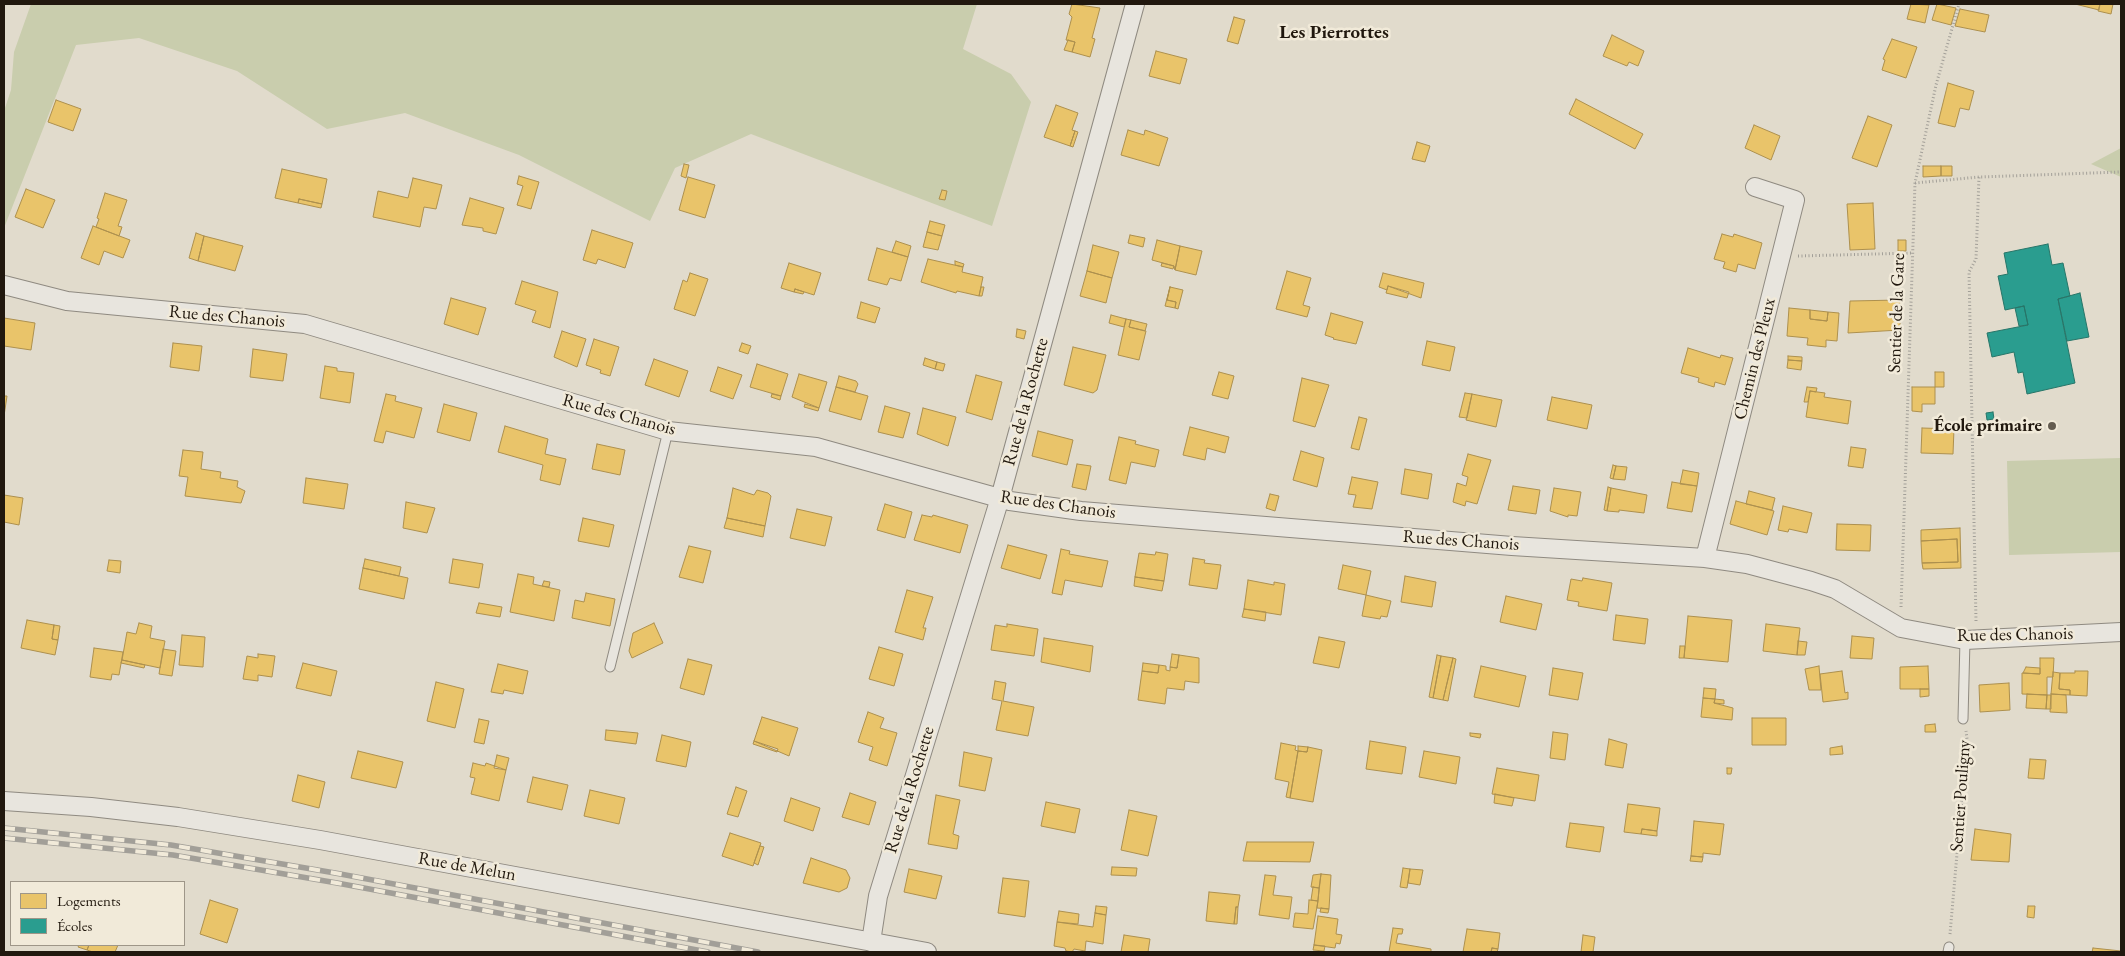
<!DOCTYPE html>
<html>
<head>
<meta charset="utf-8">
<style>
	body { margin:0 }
	#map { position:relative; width:2125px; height:956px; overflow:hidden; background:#e1dbcc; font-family:"EB Garamond",serif }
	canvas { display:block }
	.frame { position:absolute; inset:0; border:5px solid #21180e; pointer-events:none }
	.legend { position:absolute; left:10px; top:881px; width:175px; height:65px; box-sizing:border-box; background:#f1ead9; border:1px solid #9e9688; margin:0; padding:6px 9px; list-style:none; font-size:15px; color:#21180e }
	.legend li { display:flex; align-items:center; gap:10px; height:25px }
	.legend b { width:25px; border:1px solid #9e9688 }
</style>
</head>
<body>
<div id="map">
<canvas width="2125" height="956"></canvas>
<div class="frame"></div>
<ul class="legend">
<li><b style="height:14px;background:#e9c46a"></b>Logements</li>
<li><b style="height:14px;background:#2a9d8f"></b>Écoles</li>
</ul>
</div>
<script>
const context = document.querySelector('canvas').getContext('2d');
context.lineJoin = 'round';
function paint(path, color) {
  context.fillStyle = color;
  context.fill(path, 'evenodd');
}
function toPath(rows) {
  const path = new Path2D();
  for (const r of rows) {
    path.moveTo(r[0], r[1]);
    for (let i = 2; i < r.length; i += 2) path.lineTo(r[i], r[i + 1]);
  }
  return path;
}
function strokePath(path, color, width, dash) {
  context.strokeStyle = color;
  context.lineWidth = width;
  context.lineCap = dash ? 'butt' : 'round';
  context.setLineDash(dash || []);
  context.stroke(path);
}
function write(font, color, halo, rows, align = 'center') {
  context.font = font + ' "EB Garamond",serif';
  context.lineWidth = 5;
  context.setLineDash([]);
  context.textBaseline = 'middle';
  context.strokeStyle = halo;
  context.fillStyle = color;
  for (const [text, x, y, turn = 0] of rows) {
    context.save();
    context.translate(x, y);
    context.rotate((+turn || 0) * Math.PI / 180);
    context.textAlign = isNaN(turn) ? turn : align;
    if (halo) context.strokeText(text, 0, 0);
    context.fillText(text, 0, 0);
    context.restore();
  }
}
const green = toPath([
	[31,4,977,4,963,49,1011,74,1031,102,992,226,751,134,675,168,650,221,519,155,405,113,327,129,237,71,139,38,76,45,4,228,4,111,11,90,14,52],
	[2121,148,2121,177,2091,164],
	[2121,458,2121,552,2009,555,2007,461]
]);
const homes = toPath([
	[1072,4,1100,8,1092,38,1095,39,1090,57,1072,52,1075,42,1066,40,1072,17,1069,14,1072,4],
	[1911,4,1929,5,1925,23,1907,19,1911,4],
	[1937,4,1956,8,1951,25,1932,20,1937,4],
	[2075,4,2100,4,2099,10,2075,4],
	[2100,4,2113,4,2111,14,2098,11,2100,4],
	[1960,9,1989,15,1985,32,1955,26,1960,9],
	[1234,17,1245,20,1238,44,1227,41,1234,17],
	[1612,35,1644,51,1638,66,1629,62,1627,66,1603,56,1612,35],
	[1892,39,1917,47,1906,78,1882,70,1885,60,1883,59,1892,39],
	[1068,40,1075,42,1072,52,1064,50,1068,40],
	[1156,51,1187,59,1180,84,1149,76,1156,51],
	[1948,83,1974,91,1969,110,1960,108,1955,127,1938,123,1948,83],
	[1576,99,1643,134,1635,149,1569,114,1576,99],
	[56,100,81,109,73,131,48,122,56,100],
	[1056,105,1078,113,1072,130,1075,131,1070,146,1044,137,1056,105],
	[1868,116,1892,125,1877,167,1852,158,1868,116],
	[1754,125,1780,136,1771,160,1745,148,1754,125],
	[1128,130,1144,135,1145,130,1168,138,1159,166,1121,155,1128,130],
	[1075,131,1078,132,1073,147,1070,146,1075,131],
	[1417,142,1430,146,1425,162,1412,159,1417,142],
	[684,164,689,165,686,178,681,176,684,164],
	[1923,166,1941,166,1941,176,1923,177,1923,166],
	[1941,166,1952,166,1952,176,1941,176,1941,166],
	[282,169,327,179,322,204,299,199,298,203,275,198,282,169],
	[519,176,539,182,531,209,517,205,523,186,517,184,519,176],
	[688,177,715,185,705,218,679,210,688,177],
	[413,178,442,185,436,209,424,207,420,227,373,217,378,191,408,198,413,178],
	[26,189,55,200,43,228,15,217,26,189],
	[942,190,947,191,945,200,939,199,942,190],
	[105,193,127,200,118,226,122,227,119,236,96,227,99,219,97,218,105,193],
	[470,198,504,208,496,234,483,231,483,228,462,225,470,198],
	[299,199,322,204,321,208,298,203,299,199],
	[1873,203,1875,249,1850,250,1847,204,1873,203],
	[930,221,945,225,942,236,927,232,930,221],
	[93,226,130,240,123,258,104,251,99,265,81,258,93,226],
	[592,230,633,243,625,268,598,259,596,264,583,260,592,230],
	[927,232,942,236,938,250,923,247,927,232],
	[196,233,204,236,198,261,189,258,196,233],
	[1722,234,1733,237,1734,234,1762,243,1755,269,1738,264,1736,272,1723,268,1725,262,1714,259,1722,234],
	[1130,235,1145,238,1143,247,1128,243,1130,235],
	[204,236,243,246,235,271,198,261,204,236],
	[1157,240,1180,246,1175,270,1174,266,1152,260,1157,240],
	[1898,240,1906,240,1906,251,1898,251,1898,240],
	[896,241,911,246,908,257,892,252,896,241],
	[1093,245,1119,252,1112,278,1087,271,1093,245],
	[1180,246,1202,251,1196,275,1175,270,1180,246],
	[877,248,908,257,901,281,890,278,887,285,868,280,877,248],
	[928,259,963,267,962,272,983,277,979,296,957,291,956,293,921,282,928,259],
	[955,261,964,264,963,267,955,265,955,261],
	[789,263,821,273,814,295,795,289,794,292,781,288,789,263],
	[1162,263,1174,266,1173,269,1161,266,1162,263],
	[1087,271,1112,278,1106,303,1080,296,1087,271],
	[1287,271,1311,278,1303,305,1310,307,1307,317,1276,309,1287,271],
	[690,273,708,279,695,316,674,309,683,280,687,282,690,273],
	[1383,273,1424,283,1421,298,1388,286,1387,290,1379,287,1383,273],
	[522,281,558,292,550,328,532,322,536,311,515,304,522,281],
	[1388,286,1409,292,1407,298,1386,293,1388,286],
	[981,287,984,287,982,296,979,296,981,287],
	[1170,287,1183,290,1178,309,1175,308,1176,302,1167,300,1170,287],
	[1170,287,1167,300,1176,302,1175,308,1165,306,1170,287],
	[795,289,804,292,803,294,794,292,795,289],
	[451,298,486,308,478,335,444,324,451,298],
	[1900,300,1900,330,1848,333,1850,301,1900,300],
	[861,302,880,308,875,323,857,318,861,302],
	[1789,308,1810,310,1810,319,1827,321,1828,312,1839,313,1837,341,1826,340,1826,347,1807,345,1808,338,1787,336,1789,308],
	[1810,310,1828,312,1827,321,1810,319,1810,310],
	[1331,313,1363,322,1356,344,1333,339,1334,338,1325,335,1331,313],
	[1111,315,1126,319,1124,327,1109,323,1111,315],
	[4,318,35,323,31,350,4,346,4,318],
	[1126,319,1131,320,1129,327,1146,331,1139,360,1118,355,1126,319],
	[1131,320,1147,324,1145,331,1129,327,1131,320],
	[1017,329,1026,331,1024,339,1016,337,1017,329],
	[562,331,586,339,577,367,554,357,562,331],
	[594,339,619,347,610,376,600,373,601,370,586,365,594,339],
	[1427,341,1455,347,1450,371,1422,365,1427,341],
	[173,343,202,346,199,371,170,367,173,343],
	[742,343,751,346,748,354,739,351,742,343],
	[1073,347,1106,355,1097,390,1093,393,1064,385,1073,347],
	[1688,348,1720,358,1721,355,1733,358,1725,385,1715,382,1714,387,1698,382,1699,378,1681,373,1688,348],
	[253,349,287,354,283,381,250,377,253,349],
	[1788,356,1802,357,1802,361,1788,360,1788,356],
	[925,358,937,362,935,369,923,365,925,358],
	[654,359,688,371,679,397,645,385,654,359],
	[1788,360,1802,361,1801,370,1787,368,1788,360],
	[937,362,945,364,943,371,935,369,937,362],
	[757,364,788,374,781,396,750,387,757,364],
	[325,366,337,368,337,371,354,373,350,403,320,398,325,366],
	[718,367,742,375,733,399,710,391,718,367],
	[1219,372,1234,376,1228,399,1212,395,1219,372],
	[1935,372,1944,372,1944,387,1935,387,1935,372],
	[799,374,827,382,819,408,792,397,799,374],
	[976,375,1002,382,992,420,966,412,976,375],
	[839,376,856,381,858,384,855,392,836,387,839,376],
	[1302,378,1329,385,1315,427,1293,421,1302,378],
	[836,387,868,396,861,420,829,411,836,387],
	[1807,387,1817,388,1816,392,1810,391,1808,402,1804,402,1807,387],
	[1912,387,1935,387,1935,404,1922,404,1922,412,1912,411,1912,387],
	[1810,391,1825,393,1824,397,1851,401,1848,424,1806,417,1810,391],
	[1465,393,1472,394,1467,418,1459,417,1465,393],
	[386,394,396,396,395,401,422,408,414,438,386,431,383,443,374,441,386,394],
	[772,394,781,396,780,400,771,397,772,394],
	[1472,394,1502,400,1496,427,1466,420,1472,394],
	[4,396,7,396,4,416,4,396],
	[1552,397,1592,405,1587,429,1547,420,1552,397],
	[444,404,477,413,470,441,437,432,444,404],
	[805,404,819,408,818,411,804,407,805,404],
	[885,406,910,413,903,438,878,432,885,406],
	[923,408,956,417,948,446,917,434,923,408],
	[1359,417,1367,419,1359,450,1351,448,1359,417],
	[505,426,548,439,545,454,566,459,560,485,540,480,543,465,498,452,505,426],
	[1190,427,1229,437,1225,453,1207,448,1205,460,1183,455,1190,427],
	[1922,428,1954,429,1953,454,1921,453,1922,428],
	[1038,431,1073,440,1067,465,1032,456,1038,431],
	[1119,437,1136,441,1135,444,1159,450,1155,467,1131,462,1126,484,1109,480,1119,437],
	[597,444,625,450,620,475,592,469,597,444],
	[1851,447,1866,449,1863,468,1848,466,1851,447],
	[183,450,203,452,201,469,221,472,220,478,238,481,237,487,245,491,241,503,185,496,188,477,179,476,183,450],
	[1301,451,1324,458,1317,487,1293,480,1301,451],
	[1468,454,1491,460,1477,504,1466,501,1465,506,1453,502,1457,483,1466,486,1468,477,1462,475,1468,454],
	[1077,464,1091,466,1086,490,1072,487,1077,464],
	[1613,465,1616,466,1613,479,1610,478,1613,465],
	[1616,466,1627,467,1625,480,1613,479,1616,466],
	[1405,469,1432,474,1428,499,1401,494,1405,469],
	[1683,470,1699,473,1697,486,1680,484,1683,470],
	[1352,477,1378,482,1372,509,1353,507,1356,495,1348,494,1352,477],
	[306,478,348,484,344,509,303,503,306,478],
	[1672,482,1697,486,1692,512,1667,508,1672,482],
	[1513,486,1540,490,1536,514,1508,510,1513,486],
	[1608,487,1611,488,1607,511,1604,510,1608,487],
	[733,488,754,495,757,490,768,493,771,496,765,526,727,518,733,488],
	[1554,488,1581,492,1577,516,1568,515,1568,517,1550,511,1554,488],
	[1611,488,1647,495,1644,513,1619,510,1619,512,1607,511,1611,488],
	[1749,491,1775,498,1772,510,1746,504,1749,491],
	[1270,494,1279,496,1275,511,1266,508,1270,494],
	[4,495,23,498,19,525,4,522,4,495],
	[1736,501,1774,511,1767,535,1730,524,1736,501],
	[406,502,435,508,427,533,403,528,406,502],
	[885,504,912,512,905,538,877,530,885,504],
	[1783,506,1812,513,1807,533,1789,529,1788,532,1778,530,1783,506],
	[797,509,832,517,825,546,790,538,797,509],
	[922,515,932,517,933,515,968,525,960,553,914,540,922,515],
	[583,518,614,525,609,547,578,541,583,518],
	[727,518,765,526,763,537,724,528,727,518],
	[1837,524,1871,525,1870,551,1836,550,1837,524],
	[1960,528,1961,568,1923,569,1922,563,1958,562,1957,539,1921,541,1921,530,1960,528],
	[1957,539,1958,562,1922,563,1921,541,1957,539],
	[1008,545,1047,555,1040,579,1001,568,1008,545],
	[689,546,711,551,703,583,679,577,689,546],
	[1061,549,1070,551,1069,554,1108,561,1102,587,1065,580,1062,595,1052,593,1061,549],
	[1156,552,1168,554,1164,581,1135,577,1139,553,1155,555,1156,552],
	[1193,558,1205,560,1204,563,1221,565,1217,589,1189,585,1193,558],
	[365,559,401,567,399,576,363,568,365,559],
	[453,559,483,564,479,588,449,583,453,559],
	[109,560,121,561,120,573,107,571,109,560],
	[1343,565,1371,571,1366,595,1338,589,1343,565],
	[363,568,408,578,404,599,359,589,363,568],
	[518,574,534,577,533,584,560,590,554,621,510,612,518,574],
	[1405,576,1436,582,1432,607,1401,602,1405,576],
	[1135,577,1164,581,1162,591,1134,586,1135,577],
	[1583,578,1612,583,1607,611,1578,606,1579,602,1567,600,1571,579,1582,581,1583,578],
	[1248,580,1274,585,1274,582,1285,584,1281,615,1244,609,1248,580],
	[544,581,550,582,549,587,542,586,544,581],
	[907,590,933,597,923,628,926,628,923,640,895,632,907,590],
	[586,593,615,599,610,626,572,618,575,600,584,602,586,593],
	[1366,595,1391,601,1387,617,1381,616,1380,619,1362,616,1366,595],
	[1506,596,1542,604,1536,630,1500,622,1506,596],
	[479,603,502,607,500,617,476,613,479,603],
	[1244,609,1266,612,1265,621,1242,617,1244,609],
	[1616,615,1648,619,1645,644,1613,640,1616,615],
	[1688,616,1732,620,1728,662,1684,658,1688,616],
	[27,620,54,625,52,639,58,640,55,655,21,648,27,620],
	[139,623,152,626,150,638,165,641,160,668,122,660,127,632,136,634,139,623],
	[654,623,663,643,632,658,629,651,633,633,654,623],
	[1007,624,1038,629,1034,656,991,650,995,625,1007,627,1007,624],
	[1766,624,1800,628,1797,655,1763,651,1766,624],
	[54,625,60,626,58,640,52,639,54,625],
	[182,635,205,637,203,667,179,665,182,635],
	[1852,636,1874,638,1872,659,1850,658,1852,636],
	[1319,637,1345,642,1339,668,1313,663,1319,637],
	[1044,638,1093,646,1090,672,1041,662,1044,638],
	[1798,641,1807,642,1805,655,1797,655,1798,641],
	[1680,646,1685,646,1684,658,1679,658,1680,646],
	[879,647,903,654,894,686,869,679,879,647],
	[94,648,123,652,119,675,112,674,111,680,90,677,94,648],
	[163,649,176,651,172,676,159,674,163,649],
	[258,654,275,656,272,677,258,675,258,681,243,679,247,656,258,658,258,654],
	[1172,654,1179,655,1177,668,1170,667,1172,654],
	[1179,655,1199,658,1199,683,1185,681,1184,690,1167,688,1165,704,1138,700,1142,671,1158,673,1159,665,1166,666,1166,670,1170,671,1170,667,1177,668,1179,655],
	[1437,655,1441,656,1433,698,1429,697,1437,655],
	[1441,656,1453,658,1443,700,1433,698,1441,656],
	[1453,658,1456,659,1448,701,1443,700,1453,658],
	[2040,658,2054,658,2053,677,2047,677,2047,695,2022,694,2022,673,2040,674,2040,658],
	[688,659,712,665,704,695,680,688,688,659],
	[122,660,145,665,144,668,121,663,122,660],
	[303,663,337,671,331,696,296,688,303,663],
	[1143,663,1159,665,1158,673,1142,671,1143,663],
	[498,664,528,671,523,694,504,690,503,694,491,692,498,664],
	[1481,666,1526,676,1519,707,1474,697,1481,666],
	[1819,666,1821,690,1809,690,1805,669,1819,666],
	[1928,666,1929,689,1900,689,1900,667,1928,666],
	[2026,667,2040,668,2040,674,2023,673,2026,667],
	[1553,668,1583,673,1578,700,1549,695,1553,668],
	[1842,671,1845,693,1848,692,1848,699,1823,702,1820,674,1842,671],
	[2075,671,2088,671,2087,696,2070,695,2070,690,2059,689,2060,673,2075,673,2075,671],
	[2053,672,2060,673,2059,689,2070,690,2070,695,2051,694,2053,672],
	[995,681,1006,683,1003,701,1034,707,1028,736,996,730,1002,701,992,699,995,681],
	[436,682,464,689,455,728,427,721,436,682],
	[2009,683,2010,710,1980,712,1979,685,2009,683],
	[1704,688,1716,689,1715,699,1703,698,1704,688],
	[1920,689,1929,689,1929,696,1920,697,1920,689],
	[2027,694,2047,695,2046,709,2026,708,2027,694],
	[2051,694,2066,695,2067,713,2050,712,2051,694],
	[2047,695,2051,695,2051,709,2046,709,2047,695],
	[1703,698,1715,699,1714,703,1733,708,1732,720,1701,717,1703,698],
	[1715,699,1724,700,1724,704,1714,703,1715,699],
	[868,712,884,718,880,728,897,733,887,766,869,760,873,747,858,742,868,712],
	[762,717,798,728,789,756,754,741,762,717],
	[1752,718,1786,718,1786,745,1752,745,1752,718],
	[479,719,489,721,484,744,474,742,479,719],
	[1935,724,1936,732,1925,732,1925,725,1935,724],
	[606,730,638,733,636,744,605,740,606,730],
	[1553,732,1568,734,1565,760,1550,758,1553,732],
	[1470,733,1481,734,1480,738,1470,736,1470,733],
	[662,735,691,742,686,767,656,761,662,735],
	[1609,739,1627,744,1623,768,1605,765,1609,739],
	[754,741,778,749,777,752,753,744,754,741],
	[1370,741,1406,747,1402,774,1366,769,1370,741],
	[1281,743,1296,746,1295,750,1298,751,1290,798,1286,797,1289,782,1275,779,1281,743],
	[1298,746,1308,747,1307,752,1298,751,1298,746],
	[1842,746,1843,754,1830,755,1830,748,1842,746],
	[1308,747,1322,750,1313,802,1290,798,1298,751,1307,752,1308,747],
	[358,751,403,762,396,788,351,778,358,751],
	[1424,751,1460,757,1456,784,1419,777,1424,751],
	[964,752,992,758,985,791,959,786,964,752],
	[497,755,509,758,506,770,494,768,497,755],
	[2030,759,2046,760,2044,779,2028,778,2030,759],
	[473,763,485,766,486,763,506,770,499,801,471,794,475,778,470,777,473,763],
	[1497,768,1539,775,1535,801,1492,794,1497,768],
	[1727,768,1732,768,1731,774,1727,774,1727,768],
	[298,775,325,782,319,808,292,801,298,775],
	[533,777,568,785,562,810,527,802,533,777],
	[736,787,747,791,738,817,727,814,736,787],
	[590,790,625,798,619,824,584,816,590,790],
	[850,793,876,802,869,825,842,817,850,793],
	[1495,794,1514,798,1512,806,1494,803,1495,794],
	[936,795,960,800,953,834,959,836,957,849,928,844,936,795],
	[791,798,820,808,813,831,784,821,791,798],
	[1046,802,1080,809,1075,833,1041,826,1046,802],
	[1628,804,1660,808,1657,831,1642,829,1641,834,1624,832,1628,804],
	[1129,810,1157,816,1148,856,1121,850,1129,810],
	[1694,821,1724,824,1720,855,1703,853,1703,857,1691,856,1694,821],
	[1570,823,1604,827,1600,852,1566,847,1570,823],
	[1642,829,1657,831,1657,836,1641,834,1642,829],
	[1975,829,2011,834,2009,862,1971,860,1975,829],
	[730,833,761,843,753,866,722,856,730,833],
	[1247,842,1314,842,1310,862,1243,861,1247,842],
	[760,846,764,847,758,865,754,863,760,846],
	[1691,856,1703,857,1702,862,1690,861,1691,856],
	[811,858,846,870,850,878,847,888,839,892,803,883,811,858],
	[1112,867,1137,868,1136,876,1111,875,1112,867],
	[1403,868,1410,869,1407,888,1400,887,1403,868],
	[909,869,942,876,936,899,904,892,909,869],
	[1410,869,1423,870,1420,885,1408,883,1410,869],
	[1321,874,1331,875,1329,909,1317,908,1321,874],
	[1321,874,1319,888,1311,887,1313,875,1321,874],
	[1265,875,1276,876,1273,895,1292,897,1289,919,1259,915,1265,875],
	[1003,878,1029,881,1025,917,998,913,1003,878],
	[1313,887,1319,888,1318,901,1311,900,1313,887],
	[1209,892,1240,895,1238,907,1236,907,1234,924,1206,921,1209,892],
	[210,900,238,909,227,943,200,934,210,900],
	[1309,900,1318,901,1313,929,1293,927,1295,913,1308,914,1309,900],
	[1096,906,1107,907,1106,915,1095,913,1096,906],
	[2028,906,2035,906,2034,918,2027,917,2028,906],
	[1236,907,1238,907,1237,924,1234,924,1236,907],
	[1321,908,1329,909,1328,913,1320,912,1321,908],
	[1059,911,1079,914,1078,924,1057,922,1059,911],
	[1095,913,1106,915,1103,944,1086,941,1085,951,1074,949,1072,952,1066,951,1065,948,1054,946,1057,922,1093,927,1095,913],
	[1318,916,1338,919,1336,934,1342,935,1340,944,1336,943,1335,948,1314,945,1318,916],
	[1393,928,1403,929,1402,934,1398,934,1396,943,1431,949,1431,952,1389,952,1393,928],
	[1467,929,1500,933,1498,949,1492,948,1491,952,1463,952,1467,929],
	[1124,935,1150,939,1148,952,1121,952,1124,935],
	[1583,935,1595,937,1593,952,1581,952,1583,935],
	[79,945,89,945,87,950,78,947,79,945],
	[89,945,118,945,115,952,93,952,87,950,89,945],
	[1314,945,1325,946,1324,951,1313,950,1314,945],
	[1492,948,1498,949,1497,952,1491,952,1492,948],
	[2093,948,2121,951,2121,952,2092,952,2093,948]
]);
const schools = toPath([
	[2048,244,2052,265,2063,263,2070,296,2058,299,2075,383,2027,394,2023,372,2018,373,2014,352,1992,357,1987,333,2028,325,2024,306,2005,310,1998,276,2008,274,2004,253,2048,244],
	[2080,293,2089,337,2067,341,2058,299,2080,293],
	[2024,306,2028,325,2019,326,2015,308,2024,306],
	[1993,412,1994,419,1987,420,1986,413,1993,412]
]);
const path = toPath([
	[1915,183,1979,177,2121,172],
	[1798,256,1913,253],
	[1901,607,1915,183,1936,85,1959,4],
	[1976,621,1969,272,1976,259,1979,177],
	[1950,934,1967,739,1966,731]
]);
const lane = toPath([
	[610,667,668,431],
	[1963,719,1965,640],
	[1948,952,1949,947]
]);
const street = toPath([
	[4,285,67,301,305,324,668,431,816,447,1010,501,1081,511,1512,546,1705,558,1747,564,1811,581,1835,589,1901,628,1965,640,2121,632],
	[1705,558,1795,200,1755,187],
	[4,801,91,807,178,817,320,840,927,952],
	[871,942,878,896,1000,498,1135,4]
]);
const rail = toPath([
	[4,828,171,845,335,873,758,952],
	[4,838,173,855,337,883,708,952]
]);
const markers = [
	[2052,426,5,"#645c50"]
];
const streetNames = [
	["Sentier de la Gare",1897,313,-88],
	["Rue des Chanois",227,317,5],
	["Chemin des Pleux",1755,359,-76],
	["Rue de la Rochette",1026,402,-75],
	["Rue des Chanois",619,415,15],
	["Rue des Chanois",1058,505,8],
	["Rue des Chanois",1461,541,4],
	["Rue des Chanois",2015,635,-1],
	["Rue de la Rochette",910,790,-73],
	["Sentier Pouligny",1961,796,-86],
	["Rue de Melun",467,867,10]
];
const poiNames = [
	["École primaire",2042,426]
];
const neighbourhoodNames = [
	["Les Pierrottes",1334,33]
];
paint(green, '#c9cdad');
paint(homes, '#e9c46a');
strokePath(homes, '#ad904e', 1);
paint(schools, '#2a9d8f');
strokePath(schools, '#277568', 1);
strokePath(lane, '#8f8a81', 11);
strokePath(street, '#8f8a81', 20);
strokePath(path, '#a29f98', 3, [1, 2.5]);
strokePath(lane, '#e8e5de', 9);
strokePath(street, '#e8e5de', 18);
strokePath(rail, '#a29f98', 5.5);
strokePath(rail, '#f1ead9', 4, [11]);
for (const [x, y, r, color] of markers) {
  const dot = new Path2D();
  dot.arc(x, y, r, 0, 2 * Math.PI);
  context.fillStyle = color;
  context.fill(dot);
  strokePath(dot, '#f1ead9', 2);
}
write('18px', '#21180e', '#f1ead9', streetNames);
write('bold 18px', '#21180e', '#f1ead9', poiNames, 'right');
write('bold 19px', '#21180e', '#f1ead9', neighbourhoodNames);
</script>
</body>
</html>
